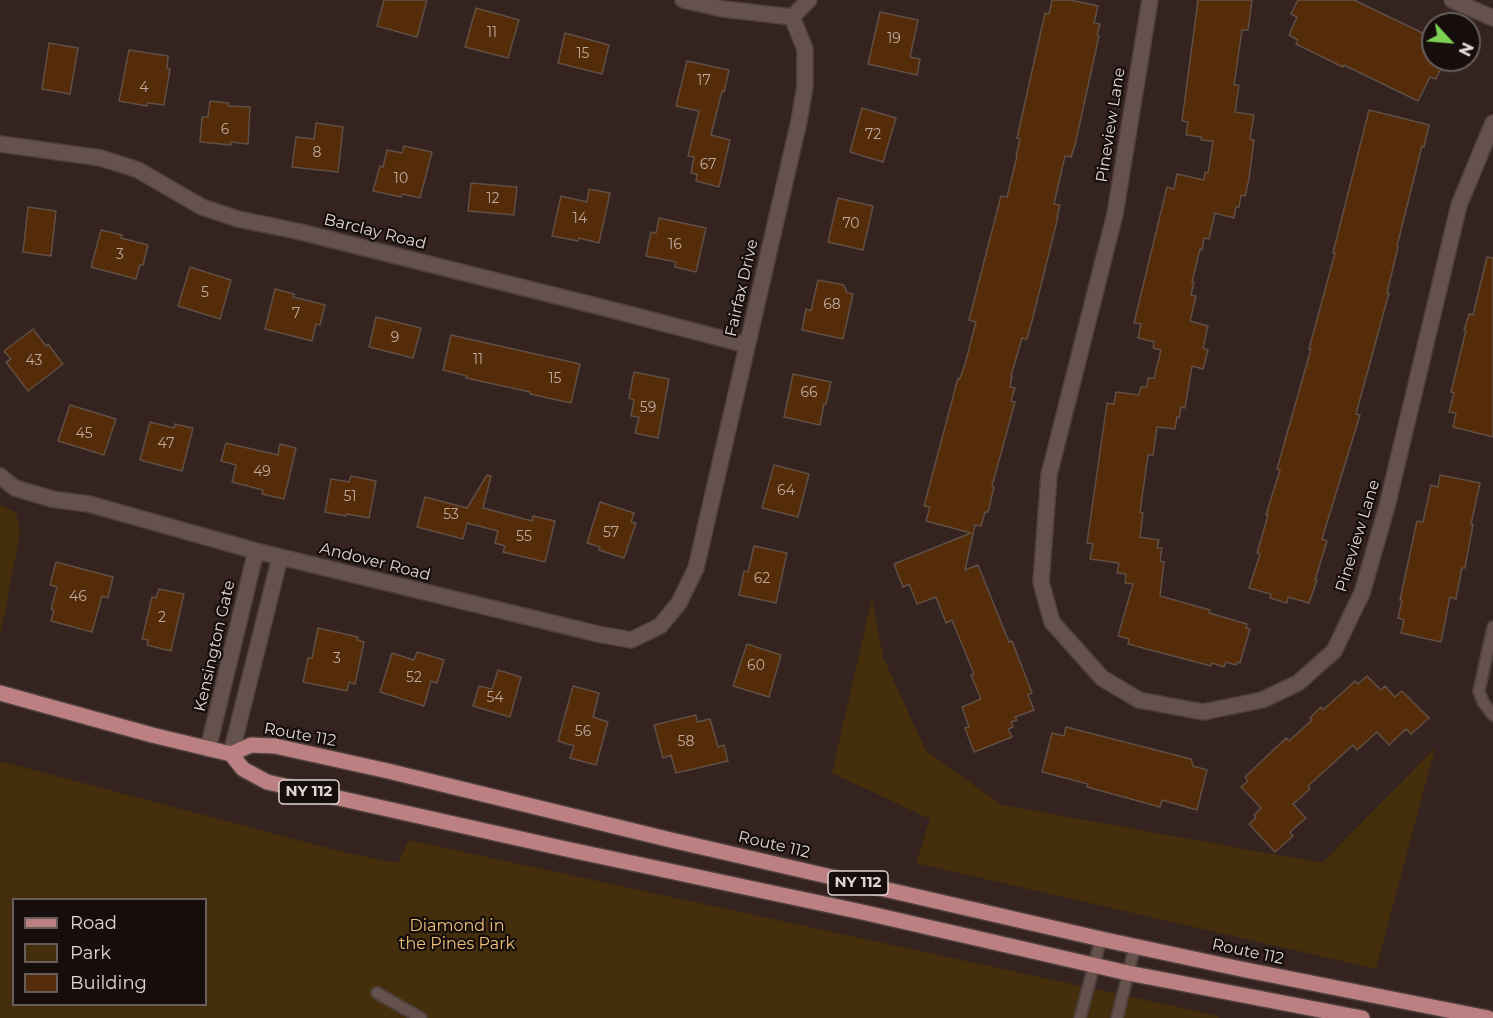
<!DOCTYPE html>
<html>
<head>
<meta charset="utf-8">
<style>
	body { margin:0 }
	#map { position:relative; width:1493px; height:1018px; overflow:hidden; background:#34231e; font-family:Montserrat,sans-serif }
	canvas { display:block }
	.legend { position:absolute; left:12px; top:898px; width:195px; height:108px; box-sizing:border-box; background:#160e0c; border:2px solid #675e5b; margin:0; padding:8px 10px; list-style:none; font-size:18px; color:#e1d5d2 }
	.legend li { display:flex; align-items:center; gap:12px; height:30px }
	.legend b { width:30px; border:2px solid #675e5b }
	.north { position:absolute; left:1421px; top:12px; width:60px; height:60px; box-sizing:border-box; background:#160e0c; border:2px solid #675e5b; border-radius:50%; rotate:116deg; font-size:16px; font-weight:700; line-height:24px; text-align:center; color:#e1d5d2 }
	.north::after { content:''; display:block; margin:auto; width:21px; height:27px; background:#7cd155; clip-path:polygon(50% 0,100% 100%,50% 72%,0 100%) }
</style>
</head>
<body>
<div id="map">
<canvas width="1493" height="1018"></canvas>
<ul class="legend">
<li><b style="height:8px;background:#bc8082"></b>Road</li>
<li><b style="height:16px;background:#442e0b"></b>Park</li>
<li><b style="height:16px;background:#552c0a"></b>Building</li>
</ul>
<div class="north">N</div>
</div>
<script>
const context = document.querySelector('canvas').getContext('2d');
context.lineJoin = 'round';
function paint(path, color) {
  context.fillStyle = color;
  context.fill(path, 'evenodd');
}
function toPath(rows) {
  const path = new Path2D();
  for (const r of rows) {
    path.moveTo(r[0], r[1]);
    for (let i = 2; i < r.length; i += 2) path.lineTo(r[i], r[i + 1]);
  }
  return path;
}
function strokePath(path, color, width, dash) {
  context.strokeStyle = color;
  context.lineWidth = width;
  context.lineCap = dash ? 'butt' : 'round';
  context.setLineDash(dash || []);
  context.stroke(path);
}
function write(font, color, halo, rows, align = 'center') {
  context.font = font + ' Montserrat,sans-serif';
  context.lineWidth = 4.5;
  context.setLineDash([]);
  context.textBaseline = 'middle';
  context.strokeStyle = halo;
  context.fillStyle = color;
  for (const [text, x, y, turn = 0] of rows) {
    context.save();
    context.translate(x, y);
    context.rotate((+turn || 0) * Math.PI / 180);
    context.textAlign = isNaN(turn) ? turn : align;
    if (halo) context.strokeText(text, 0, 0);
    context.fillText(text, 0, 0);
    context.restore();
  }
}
const green = toPath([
	[0,505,16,512,20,534,0,637],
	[872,598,883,657,926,751,1002,805,1322,863,1435,748,1376,969,916,863,930,819,832,773],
	[0,761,347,853,398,863,409,840,1219,1016,1219,1018,0,1018],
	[14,900,206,900,206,1004,14,1004]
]);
const building = toPath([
	[384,0,427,0,417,37,377,26,384,0],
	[1052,0,1071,0,1098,6,1094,23,1100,24,1097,35,1099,36,1075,145,1071,157,1065,156,1054,204,1060,205,1057,217,1058,217,1033,317,1027,339,1022,338,1011,376,1012,376,1010,387,1015,388,1011,401,1015,402,992,486,994,487,988,512,985,512,981,526,975,525,965,570,978,565,1009,642,1012,641,1032,693,1028,695,1034,710,1015,717,1017,720,1011,722,1013,727,1008,729,1012,737,974,752,965,728,969,727,962,707,981,699,971,675,974,674,952,620,946,623,936,597,917,604,909,584,903,587,894,564,971,533,926,521,930,507,924,506,958,378,960,379,965,364,976,322,969,320,1001,196,1007,197,1017,156,1016,156,1020,139,1017,138,1045,13,1049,14,1052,0],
	[1198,0,1252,0,1248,30,1242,30,1234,85,1239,85,1235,112,1254,115,1250,139,1254,140,1249,179,1245,196,1241,195,1239,207,1236,207,1234,218,1215,213,1209,239,1204,238,1202,250,1200,249,1192,282,1194,282,1191,295,1196,296,1190,321,1208,326,1203,348,1208,350,1203,369,1192,366,1185,408,1181,407,1179,418,1177,417,1175,429,1157,427,1153,455,1148,455,1140,512,1143,513,1140,537,1159,540,1157,548,1162,548,1160,561,1164,562,1160,596,1210,610,1209,613,1247,624,1246,628,1250,629,1240,663,1237,662,1236,665,1226,662,1224,667,1212,663,1211,666,1162,653,1128,644,1129,639,1118,636,1133,584,1125,583,1126,574,1117,573,1119,563,1090,559,1093,544,1087,543,1107,403,1114,404,1116,392,1139,395,1141,387,1147,387,1148,378,1154,378,1161,350,1153,348,1154,342,1138,338,1141,324,1134,323,1167,187,1174,189,1177,174,1204,180,1205,172,1208,173,1213,141,1201,140,1202,137,1186,135,1188,122,1182,121,1198,0],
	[1298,0,1354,0,1433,38,1433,60,1438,60,1437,62,1443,64,1436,79,1430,77,1418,101,1344,65,1343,67,1296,44,1298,40,1289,35,1297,17,1291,14,1298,0],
	[476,8,519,20,508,58,465,47,476,8],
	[880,12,918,20,910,57,920,59,917,75,868,64,880,12],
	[565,33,609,45,602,74,558,63,565,33],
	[49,43,78,48,70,94,42,89,49,43],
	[129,50,168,56,167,68,170,69,164,105,148,103,147,106,119,101,129,50],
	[687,61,729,70,724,92,722,91,711,135,730,140,719,187,696,181,697,174,691,173,694,157,688,156,699,111,676,106,687,61],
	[210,101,229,103,228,106,250,107,248,144,231,142,231,145,200,142,202,117,208,117,210,101],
	[862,108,896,118,883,162,850,152,862,108],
	[1369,110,1429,125,1424,147,1422,146,1397,246,1398,247,1387,293,1389,293,1356,414,1360,415,1322,539,1327,541,1315,580,1317,580,1309,603,1288,597,1287,603,1270,598,1271,594,1249,588,1260,554,1257,553,1268,515,1266,515,1280,470,1277,469,1311,349,1309,349,1335,253,1333,253,1369,110],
	[316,123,343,127,338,172,292,167,296,137,314,139,316,123],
	[404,146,432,152,420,198,402,194,401,197,373,191,380,166,383,167,387,150,402,153,404,146],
	[471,183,517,187,514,215,468,211,471,183],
	[589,189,610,193,599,243,579,238,578,241,552,236,561,196,587,202,589,189],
	[838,198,873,206,863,250,828,242,838,198],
	[28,207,56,211,51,256,23,252,28,207],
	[659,218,706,228,696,272,675,267,676,262,646,256,651,232,656,233,659,218],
	[101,230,122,235,121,238,148,245,143,265,140,265,136,279,91,267,101,230],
	[1487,257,1493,258,1493,437,1453,427,1456,413,1449,412,1454,393,1451,392,1466,330,1464,330,1469,314,1473,315,1487,257],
	[190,267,231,280,220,319,178,306,190,267],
	[818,280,844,285,847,293,853,294,843,339,802,330,806,309,811,311,818,280],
	[275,289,294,294,293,297,325,305,320,325,316,324,312,341,265,329,275,289],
	[376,317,421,328,413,358,369,347,376,317],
	[33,329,46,346,48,344,63,364,28,391,6,362,11,359,4,351,33,329],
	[451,335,580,364,571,403,530,394,530,392,466,378,467,376,443,370,451,335],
	[634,372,669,379,658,438,635,433,639,417,631,416,634,400,629,398,634,372],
	[793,374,831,382,826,404,824,404,820,425,784,417,793,374],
	[70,405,116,419,104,455,58,441,70,405],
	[150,422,174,428,175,424,193,428,182,471,140,460,150,422],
	[226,443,278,455,280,444,296,448,284,499,262,494,263,490,232,482,236,465,221,461,226,443],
	[774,465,809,474,798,517,762,508,774,465],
	[487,475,491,476,483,508,532,521,533,516,555,521,545,562,503,552,505,546,495,543,498,531,467,523,463,539,417,527,425,497,467,508,487,475],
	[1440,475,1480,483,1471,524,1473,524,1465,568,1462,568,1456,599,1450,597,1441,642,1401,633,1404,620,1398,618,1402,600,1400,600,1417,521,1423,522,1431,485,1438,487,1440,475],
	[351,476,376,481,369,518,347,514,346,516,325,512,331,479,349,482,351,476],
	[600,502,634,513,631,522,636,523,624,558,599,550,600,547,587,543,600,502],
	[754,546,787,553,776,603,739,595,744,571,748,572,754,546],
	[56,562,113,577,108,598,102,596,92,632,51,621,54,610,51,609,57,587,50,585,56,562],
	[159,589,184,594,171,651,147,645,148,640,142,639,152,597,156,598,159,589],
	[318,628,358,637,357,640,364,642,355,684,349,682,347,691,303,682,308,658,312,658,318,628],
	[747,644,781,655,769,697,733,686,747,644],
	[417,652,444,660,437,683,431,681,424,706,380,692,392,653,414,660,417,652],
	[498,670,521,677,510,717,473,706,479,686,492,689,498,670],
	[1367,676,1381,690,1385,686,1395,697,1402,691,1429,718,1411,734,1406,729,1389,745,1377,732,1357,750,1353,745,1308,786,1310,789,1293,804,1306,818,1290,832,1293,836,1275,852,1249,824,1256,818,1254,815,1261,808,1241,787,1248,781,1245,777,1286,738,1289,741,1312,720,1310,718,1321,707,1323,710,1355,681,1358,684,1367,676],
	[573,686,599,693,593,717,608,722,596,765,570,758,574,746,558,741,573,686],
	[696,715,697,722,710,719,718,747,724,745,728,761,676,773,671,755,663,758,654,725,696,715],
	[1066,727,1191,759,1193,766,1207,770,1197,810,1162,800,1160,807,1087,787,1088,784,1042,772,1052,733,1064,736,1066,727]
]);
const lane = toPath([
	[1493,627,1479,691,1483,702,1493,715],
	[377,993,421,1018],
	[1080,1018,1101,939],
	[1117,1018,1135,946]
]);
const street = toPath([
	[683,0,723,9,792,17,809,0],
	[1150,0,1115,214,1049,475,1041,582,1052,622,1102,678,1139,700,1203,712,1262,700,1298,683,1334,651,1362,593,1387,506,1459,205,1493,123],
	[1452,0,1493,18],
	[0,144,101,158,138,170,202,207,238,219,301,232,605,308,747,345],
	[0,476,15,488,52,499,89,504,256,551,598,634,631,640,660,626,679,603,696,568,799,121,805,86,805,49,792,17],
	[208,749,256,551],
	[231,754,280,557]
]);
const primary = toPath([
	[0,693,152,735,231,754,243,769,267,782,566,849,862,912,1128,973,1362,1018],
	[231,754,251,745,275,746,388,771,671,840,1101,939,1241,969,1488,1018]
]);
const numberNames = [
	["11",492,33],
	["19",894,39],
	["15",583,54],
	["17",704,81],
	["4",144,88],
	["6",225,130],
	["72",873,135],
	["8",317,153],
	["67",708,165],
	["10",401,179],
	["12",493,199],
	["14",580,219],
	["70",851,224],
	["16",675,245],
	["3",120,255],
	["5",205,293],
	["68",832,305],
	["7",296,314],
	["9",395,338],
	["11",478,360],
	["43",34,361],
	["15",555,379],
	["66",809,393],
	["59",648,408],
	["45",84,434],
	["47",166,444],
	["49",262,472],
	["64",786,491],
	["51",350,497],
	["53",451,515],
	["57",611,533],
	["55",524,537],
	["62",762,579],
	["46",78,597],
	["2",162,618],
	["3",337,659],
	["60",756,666],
	["52",414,678],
	["54",495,698],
	["56",583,732],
	["58",686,742]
];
const shields = [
	[309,792,60],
	[858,883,60]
];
const shieldNames = [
	["NY 112",309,792],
	["NY 112",858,883]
];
const streetNames = [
	["Pineview Lane",1111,125,-81],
	["Barclay Road",375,232,14],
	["Fairfax Drive",742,288,-77],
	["Pineview Lane",1358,536,-73],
	["Andover Road",375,562,14],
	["Kensington Gate",215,646,-77],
	["Route 112",300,735,10],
	["Route 112",774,845,13],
	["Route 112",1248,952,12]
];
const parkNames = [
	["Diamond in",457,926],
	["the Pines Park",457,944]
];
paint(green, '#442e0b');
paint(building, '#552c0a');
strokePath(building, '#5f4f44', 1.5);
strokePath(lane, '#4e403d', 14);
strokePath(street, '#4e403d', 18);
strokePath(primary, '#4e403d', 18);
strokePath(lane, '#66524d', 10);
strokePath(street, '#66524d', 15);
strokePath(primary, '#bc8082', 15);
write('14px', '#beaba0', null, numberNames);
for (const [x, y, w] of shields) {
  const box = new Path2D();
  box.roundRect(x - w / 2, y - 12, w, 24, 4.5);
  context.fillStyle = '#160e0c';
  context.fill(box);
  strokePath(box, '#e1d5d2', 1.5);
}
write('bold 15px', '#e1d5d2', null, shieldNames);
write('16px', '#e1d5d2', '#160e0c', streetNames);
write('16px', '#f1c17a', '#160e0c', parkNames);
</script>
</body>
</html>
